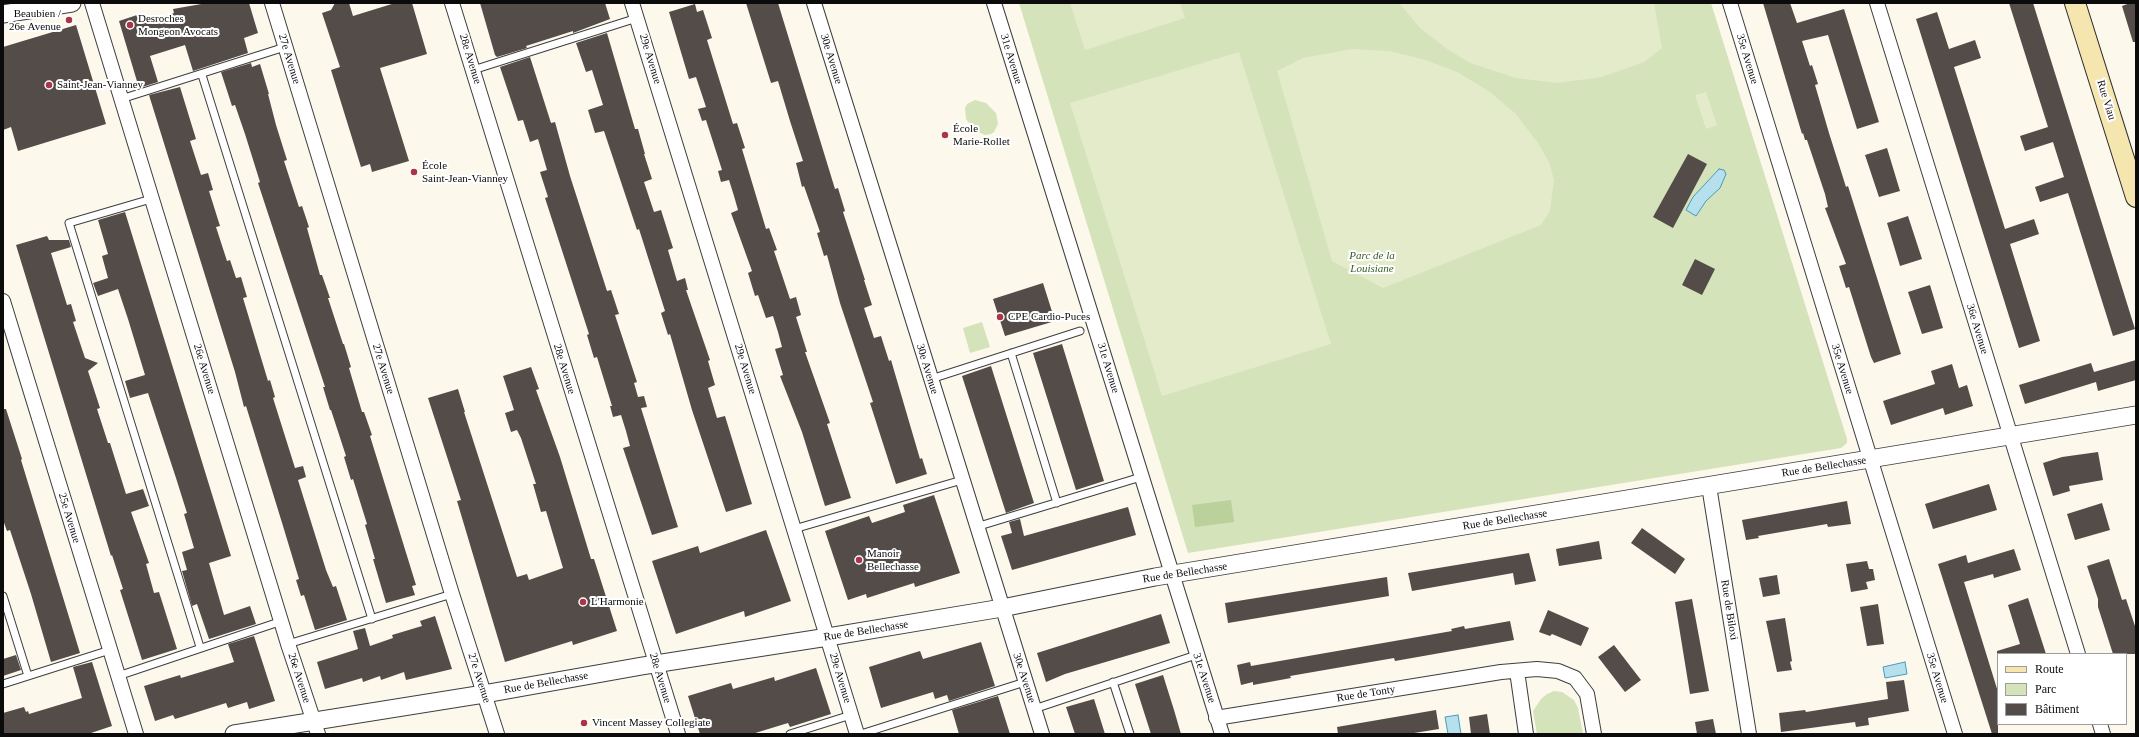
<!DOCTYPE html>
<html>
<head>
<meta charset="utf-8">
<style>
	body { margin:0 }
	#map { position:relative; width:2139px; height:737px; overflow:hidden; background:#fdf8ec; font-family:Georgia,serif }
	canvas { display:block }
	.frame { position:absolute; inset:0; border:4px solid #0b0b0b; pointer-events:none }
	.legend { position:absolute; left:1997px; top:653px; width:130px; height:72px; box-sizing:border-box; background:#fff; border:1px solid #9d9d9d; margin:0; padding:5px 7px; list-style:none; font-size:12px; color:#0b0b0b }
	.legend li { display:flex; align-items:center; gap:8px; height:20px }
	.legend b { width:20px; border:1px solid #9d9d9d }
</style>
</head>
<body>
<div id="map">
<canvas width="2139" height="737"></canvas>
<div class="frame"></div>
<ul class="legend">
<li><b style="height:5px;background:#f5e5af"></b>Route</li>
<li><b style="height:11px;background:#d4e3ba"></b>Parc</li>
<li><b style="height:11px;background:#534c49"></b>Bâtiment</li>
</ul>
</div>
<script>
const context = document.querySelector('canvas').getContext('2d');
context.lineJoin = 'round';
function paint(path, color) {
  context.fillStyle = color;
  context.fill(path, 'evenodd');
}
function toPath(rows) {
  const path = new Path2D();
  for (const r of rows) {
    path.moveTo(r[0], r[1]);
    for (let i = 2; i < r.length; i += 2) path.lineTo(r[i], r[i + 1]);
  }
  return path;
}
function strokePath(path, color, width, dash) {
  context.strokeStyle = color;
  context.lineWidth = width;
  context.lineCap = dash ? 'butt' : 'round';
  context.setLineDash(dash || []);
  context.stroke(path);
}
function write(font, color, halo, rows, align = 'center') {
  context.font = font + ' Georgia,serif';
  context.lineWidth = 4;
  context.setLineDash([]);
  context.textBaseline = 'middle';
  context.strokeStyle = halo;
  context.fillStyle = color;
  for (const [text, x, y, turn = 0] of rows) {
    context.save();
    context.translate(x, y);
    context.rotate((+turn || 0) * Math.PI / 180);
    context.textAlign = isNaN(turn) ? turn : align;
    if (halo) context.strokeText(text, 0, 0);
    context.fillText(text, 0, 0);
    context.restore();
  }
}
const green = toPath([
	[1019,3,1711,3,1847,439,1847,443,1841,448,1188,553],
	[975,100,986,103,996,113,998,124,994,132,991,134,985,135,974,130,966,119,965,108,967,104],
	[982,322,990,347,970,353,963,328],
	[1554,691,1562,692,1574,700,1578,708,1583,734,1537,734,1533,711,1541,699,1547,694]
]);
const forest = toPath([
	[1231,500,1234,522,1195,527,1192,505]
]);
const pitch = toPath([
	[1070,3,1180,3,1185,18,1085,50],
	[1399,3,1654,3,1662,48,1644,62,1602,77,1557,83,1516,78,1470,63,1447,49,1420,28],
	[1352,49,1390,51,1426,60,1459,73,1490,92,1516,114,1538,143,1549,162,1554,180,1550,211,1541,225,1383,288,1332,261,1277,71,1303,58],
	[1239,52,1331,344,1162,396,1070,103],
	[1706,92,1717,125,1706,129,1695,95]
]);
const water = toPath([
	[1719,169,1724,170,1726,174,1720,188,1706,201,1696,216,1686,210,1693,197,1719,169],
	[1905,662,1907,674,1885,678,1883,667,1905,662],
	[1458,715,1461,734,1448,734,1445,717,1458,715]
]);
const building = toPath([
	[207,3,249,3,258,33,244,38,248,53,193,71,185,45,150,56,158,82,139,88,119,21,137,15,140,24,174,13,173,9],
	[335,3,349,3,353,16,395,3,412,3,427,54,380,68,409,161,372,172,370,164,361,167,331,70,340,67,322,13,331,10],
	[480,3,605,3,610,19,573,33,573,31,526,46,527,48,497,57,495,55],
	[746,3,778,3,835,189,838,188,845,211,843,212,865,280,864,280,872,305,864,308,874,338,881,336,889,361,891,360,920,459,922,458,927,474,896,484,870,403,873,402,840,303,827,255,824,256,817,233,820,232,804,186,802,187,796,163,803,161,790,121,778,81,771,83],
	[1763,3,1790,3,1797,23,1844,9,1879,122,1857,129,1828,35,1802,41,1810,66,1812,65,1818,84,1815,85,1829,133,1846,187,1848,186,1901,354,1874,363,1871,357,1849,287,1846,288,1839,266,1846,264,1825,208,1828,207,1825,194,1807,140,1805,140,1803,133,1802,134],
	[2009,3,2033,3,2135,329,2113,336,2068,193,2040,202,2035,187,2064,177,2053,142,2025,151,2020,136,2048,127],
	[2130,3,2136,3,2136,42,2133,42,2122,6],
	[695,4,697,12,703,10,712,38,707,40,733,124,737,123,745,148,742,149,766,229,769,228,777,250,774,251,790,299,796,297,801,315,796,317,807,352,805,352,830,423,827,424,851,498,825,506,802,432,780,376,783,375,775,349,782,347,778,332,773,316,766,318,758,295,755,296,748,273,752,271,731,213,738,210,734,196,729,180,721,182,718,171,722,170,706,120,702,121,698,109,706,107,696,77,689,79,669,12],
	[1937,12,1949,49,1975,40,1981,58,1954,67,2005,229,2034,219,2039,234,2010,244,2040,341,2019,348,1916,19],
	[76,25,106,124,18,151,11,127,3,130,3,47],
	[607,33,635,129,638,129,645,154,644,154,652,179,644,182,654,212,661,210,673,248,668,250,677,281,685,278,688,290,686,290,710,360,708,361,715,385,708,388,717,418,725,416,752,504,726,512,692,410,670,334,668,335,661,313,665,311,639,229,637,230,604,131,595,133,588,110,603,105,592,70,586,72,576,43],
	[530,57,551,123,555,122,570,176,607,291,611,290,619,314,615,315,637,382,634,383,638,397,644,396,647,407,641,408,678,527,652,535,623,448,630,446,626,431,621,415,613,417,610,406,612,406,597,357,594,358,587,335,589,334,545,198,548,197,540,172,547,170,538,139,530,142,523,120,518,121,500,67],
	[251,63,252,67,260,64,269,94,268,94,276,125,287,160,284,161,299,207,302,206,309,227,307,228,320,275,322,275,330,298,328,298,343,344,344,344,351,367,349,368,362,412,364,412,372,435,370,436,416,585,412,586,415,595,386,603,373,559,375,559,365,525,367,524,353,479,351,480,344,457,346,456,331,410,330,410,323,387,325,387,258,183,260,182,245,134,235,105,232,106,221,72],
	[180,87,196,139,190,141,201,175,208,173,213,190,209,191,220,226,216,227,227,261,230,260,236,278,241,277,247,297,243,298,268,381,270,380,275,397,273,398,295,468,303,466,306,477,298,480,326,570,333,587,336,586,347,620,315,630,304,595,301,596,296,580,299,579,283,526,246,406,244,407,235,372,149,95],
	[1887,148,1900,191,1879,197,1865,155],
	[1688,154,1707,164,1673,228,1653,217],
	[125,212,231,556,209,563,224,615,250,606,256,624,209,639,197,604,192,606,182,571,187,570,182,552,194,548,184,514,187,513,176,478,148,393,130,398,125,381,145,375,128,319,118,289,98,296,93,283,108,278,102,256,108,254,98,220],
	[1908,216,1922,259,1900,266,1887,223],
	[47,236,49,240,69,240,71,247,51,253,67,305,71,304,76,321,73,322,85,358,98,363,88,371,100,408,97,409,108,443,110,443,126,494,143,489,149,506,131,512,149,563,146,564,154,593,159,592,177,649,142,660,120,590,123,589,112,555,111,556,16,245],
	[1695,259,1715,269,1702,295,1682,285],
	[1043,283,1055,321,1005,336,993,299],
	[1930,285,1943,328,1922,334,1908,292],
	[1062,344,1104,481,1076,490,1033,353],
	[2136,360,2136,380,2098,391,2096,382,2025,404,2019,385,2091,363,2094,372],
	[1952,364,1959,388,1967,385,1973,406,1945,415,1943,408,1891,425,1883,401,1935,384,1931,371],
	[991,366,1034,503,1006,513,962,376],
	[531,367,539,389,536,390,560,457,591,559,594,559,617,631,573,645,572,641,505,662,457,501,461,500,428,398,458,389,465,412,464,412,517,577,527,574,529,580,563,568,546,511,541,512,533,484,536,484,521,438,517,430,511,432,505,413,514,410,503,376],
	[3,409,6,409,22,459,21,460,80,653,51,662,31,594,10,530,7,531,3,520],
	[2098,452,2103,480,2069,486,2070,491,2053,496,2043,463,2062,457],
	[1989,484,1997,510,1933,529,1925,504],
	[934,495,960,573,915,587,914,583,867,598,866,594,848,600,825,531,869,516,872,523,905,512,903,505],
	[1847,501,1851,524,1828,527,1827,524,1758,536,1759,538,1746,540,1742,520],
	[2102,503,2110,530,2075,540,2067,514],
	[1128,507,1136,535,1012,570,1001,536,1012,533,1009,522,1020,519,1024,536],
	[1642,528,1685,559,1675,574,1631,543],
	[766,530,791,601,745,617,744,611,676,634,652,561,698,546,700,553],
	[1599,541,1602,559,1559,566,1556,549],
	[2014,549,2021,570,1994,578,1993,574,1964,582,1998,692,1998,734,1992,734,1938,564,1966,555,1968,563],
	[1529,553,1536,581,1515,585,1513,573,1412,591,1408,573],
	[2109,559,2122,600,2126,599,2136,629,2136,654,2113,654,2098,607,2098,599,2087,566],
	[1867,561,1869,569,1873,569,1875,580,1866,582,1868,589,1851,592,1846,564],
	[1777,575,1780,594,1763,597,1759,578],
	[1387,577,1389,596,1228,623,1225,603],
	[2028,598,2046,654,1997,654,1997,651,2020,644,2008,605],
	[1692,599,1709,691,1690,694,1675,602],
	[1878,604,1884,644,1867,646,1860,607],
	[1548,610,1589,628,1581,646,1552,634,1550,636,1539,632],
	[1161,614,1170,643,1065,674,1046,682,1037,653],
	[435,616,452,669,406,680,404,672,381,680,380,676,363,682,362,678,325,689,317,662,358,649,353,631,365,628,370,646,393,638,392,635,422,626,420,621],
	[1785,618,1792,661,1790,662,1792,670,1777,672,1766,621],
	[1510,621,1514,640,1395,661,1394,658,1290,676,1291,678,1253,685,1253,682,1241,685,1237,665,1250,662,1251,666,1452,631,1451,629,1464,626,1465,629],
	[254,636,275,701,249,709,247,702,228,708,226,703,175,719,173,715,155,721,144,686,180,675,181,678,234,662,228,644],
	[981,642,995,686,949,701,947,695,935,699,933,692,881,708,869,667,920,651,923,659],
	[1614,645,1641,680,1625,692,1598,657],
	[16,655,21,670,3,676,3,659],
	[92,662,112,726,88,734,3,734,3,713,24,707,26,712,28,711,29,714,82,698,73,667],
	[816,668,831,714,790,727,788,723,752,734,700,734,688,696,731,683,733,689,774,677,775,681],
	[1163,675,1174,710,1181,734,1151,734,1135,684],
	[1904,680,1909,711,1868,718,1869,725,1856,727,1855,722,1781,732,1779,713,1805,710,1806,712,1888,699,1886,682],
	[998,696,1010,734,959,734,952,710],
	[1094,699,1105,734,1075,734,1066,707],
	[1436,710,1439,729,1408,734,1338,734,1337,727],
	[1487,714,1490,734,1471,734,1469,717],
	[1713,719,1716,734,1697,734,1695,722]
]);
const service = toPath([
	[473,70,637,18],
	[202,75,372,619],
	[121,99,285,47],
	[151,199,69,223,200,647],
	[1011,353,1057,503],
	[931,379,1080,331],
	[976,527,1141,477],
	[794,529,962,480],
	[3,596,28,676],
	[288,644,452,594],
	[118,676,282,621],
	[1113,682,1130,734],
	[3,684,110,650],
	[1034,709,1196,655],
	[790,734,851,715],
	[861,734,1025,682]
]);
const minor = toPath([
	[92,3,288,644,318,734],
	[272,3,452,594,497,734],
	[452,3,678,734],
	[632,3,857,734],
	[814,3,1042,734],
	[994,3,1222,734],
	[1730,3,1955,734],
	[1877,3,2078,654],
	[3,301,136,734],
	[1709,486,1749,734],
	[1517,671,1526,734],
	[1216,718,1501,672,1537,669,1558,671,1575,678,1587,694,1594,734],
	[2100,724,2103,734]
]);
const tertiary = toPath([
	[3,14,72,3],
	[234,734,484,694,642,666,828,637,1002,608,1155,577,2136,415]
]);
const secondary = toPath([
	[2075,3,2136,197]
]);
const markers = [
	[69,20,4,"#aa3548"],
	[130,25,4,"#aa3548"],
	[49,85,4,"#aa3548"],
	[945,135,4,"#aa3548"],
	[414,172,4,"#aa3548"],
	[1000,317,4,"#aa3548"],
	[859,560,4,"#aa3548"],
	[583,602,4,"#aa3548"],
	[584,723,4,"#aa3548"]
];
const poiNames = [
	["Beaubien /",61,14,"right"],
	["26e Avenue",61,27,"right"],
	["Desroches",138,19],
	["Mongeon Avocats",138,32],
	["Saint-Jean-Vianney",57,85],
	["École",953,129],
	["Marie-Rollet",953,142],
	["École",422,166],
	["Saint-Jean-Vianney",422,179],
	["CPE Cardio-Puces",1008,317],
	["Manoir",867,554],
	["Bellechasse",867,567],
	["L'Harmonie",591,602],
	["Vincent Massey Collegiate",592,723]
];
const streetNames = [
	["27e Avenue",289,59,73],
	["28e Avenue",470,59,73],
	["29e Avenue",650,59,73],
	["30e Avenue",831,59,73],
	["31e Avenue",1011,59,73],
	["35e Avenue",1747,59,73],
	["Rue Viau",2106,100,73],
	["36e Avenue",1977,329,73],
	["31e Avenue",1108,368,73],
	["26e Avenue",204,369,73],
	["27e Avenue",383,369,73],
	["28e Avenue",564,369,73],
	["29e Avenue",745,369,73],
	["30e Avenue",927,369,73],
	["35e Avenue",1842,369,73],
	["Rue de Bellechasse",1824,467,-9],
	["25e Avenue",69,518,73],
	["Rue de Bellechasse",1505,520,-9],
	["Rue de Bellechasse",1185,573,-9],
	["Rue de Biloxi",1729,610,81],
	["Rue de Bellechasse",866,631,-9],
	["26e Avenue",299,678,72],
	["27e Avenue",479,678,72],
	["28e Avenue",660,678,73],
	["29e Avenue",840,678,73],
	["30e Avenue",1024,678,72],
	["31e Avenue",1204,678,72],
	["35e Avenue",1937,678,73],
	["Rue de Bellechasse",546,683,-10],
	["Rue de Tonty",1366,694,-9]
];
const parkNames = [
	["Parc de la",1372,256],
	["Louisiane",1372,269]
];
paint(green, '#d4e3ba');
paint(forest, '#bad19b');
paint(pitch, '#e4ebcb');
paint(water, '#b7e0ee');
strokePath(water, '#479bbc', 1);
paint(building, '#534c49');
strokePath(service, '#3e3e3e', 9);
strokePath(minor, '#3e3e3e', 16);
strokePath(tertiary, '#3e3e3e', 19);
strokePath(secondary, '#2d2d2d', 22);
strokePath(service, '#fff', 7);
strokePath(minor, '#fff', 14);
strokePath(tertiary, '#fff', 17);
strokePath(secondary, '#f5e5af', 20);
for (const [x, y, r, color] of markers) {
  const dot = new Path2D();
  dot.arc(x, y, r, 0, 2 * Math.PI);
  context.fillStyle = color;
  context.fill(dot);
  strokePath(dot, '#fff', 1.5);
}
write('11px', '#0b0b0b', '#fff', poiNames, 'left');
write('11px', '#0b0b0b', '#fff', streetNames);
write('italic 11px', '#365b24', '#fff', parkNames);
</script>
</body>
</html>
